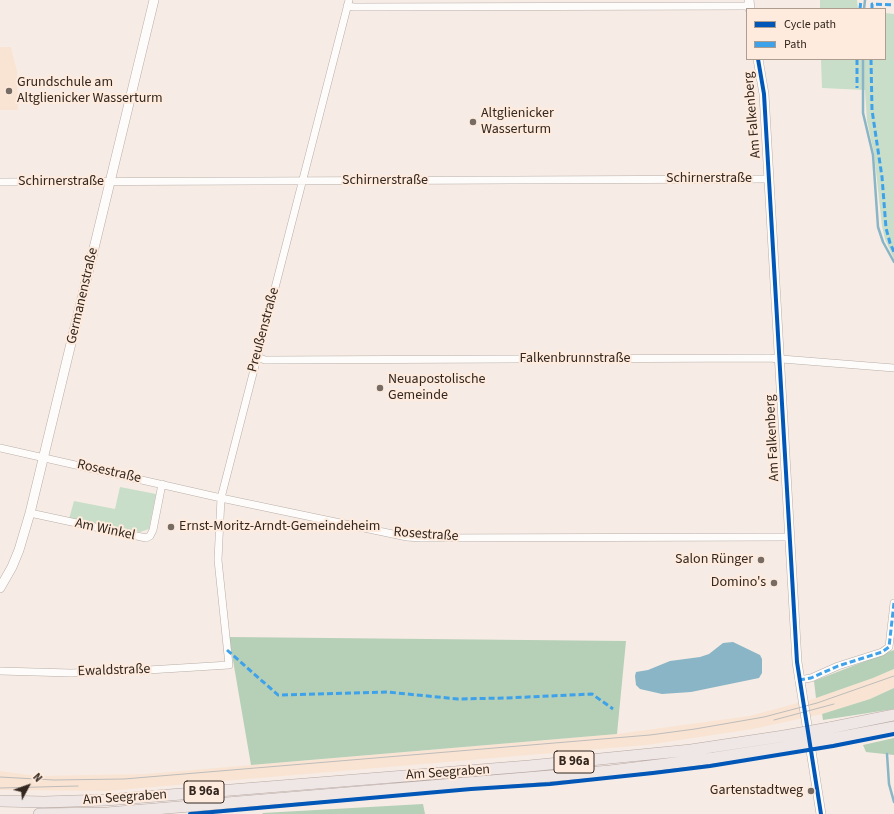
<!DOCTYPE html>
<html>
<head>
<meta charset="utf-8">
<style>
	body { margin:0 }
	#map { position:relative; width:894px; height:814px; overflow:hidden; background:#f6ece5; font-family:"Source Sans 3",sans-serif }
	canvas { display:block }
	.legend { position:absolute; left:746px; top:8px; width:140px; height:52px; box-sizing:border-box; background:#feebdd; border:1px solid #ad9d91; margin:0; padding:5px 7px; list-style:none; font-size:12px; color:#33271f }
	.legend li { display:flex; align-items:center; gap:8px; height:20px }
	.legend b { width:20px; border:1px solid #ad9d91 }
	.north { position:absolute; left:8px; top:766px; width:40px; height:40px; -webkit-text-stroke:3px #feebdd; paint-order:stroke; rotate:49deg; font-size:11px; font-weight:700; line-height:16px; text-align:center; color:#33271f }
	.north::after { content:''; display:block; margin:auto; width:14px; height:18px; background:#33271f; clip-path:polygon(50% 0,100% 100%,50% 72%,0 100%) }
</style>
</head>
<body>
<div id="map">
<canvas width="894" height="814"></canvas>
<ul class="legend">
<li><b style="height:5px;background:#0057b8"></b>Cycle path</li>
<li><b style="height:5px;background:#3ea2ea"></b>Path</li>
</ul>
<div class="north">N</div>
</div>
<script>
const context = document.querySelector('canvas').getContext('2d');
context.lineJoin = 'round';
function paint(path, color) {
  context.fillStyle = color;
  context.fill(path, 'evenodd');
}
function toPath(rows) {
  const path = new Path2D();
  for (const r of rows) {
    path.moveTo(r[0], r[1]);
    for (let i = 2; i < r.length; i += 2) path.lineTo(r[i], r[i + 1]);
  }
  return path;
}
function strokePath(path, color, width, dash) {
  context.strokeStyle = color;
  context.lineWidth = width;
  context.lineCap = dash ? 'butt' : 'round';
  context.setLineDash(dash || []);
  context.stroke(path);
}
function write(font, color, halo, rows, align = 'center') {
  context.font = font + ' "Source Sans 3",sans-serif';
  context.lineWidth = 4;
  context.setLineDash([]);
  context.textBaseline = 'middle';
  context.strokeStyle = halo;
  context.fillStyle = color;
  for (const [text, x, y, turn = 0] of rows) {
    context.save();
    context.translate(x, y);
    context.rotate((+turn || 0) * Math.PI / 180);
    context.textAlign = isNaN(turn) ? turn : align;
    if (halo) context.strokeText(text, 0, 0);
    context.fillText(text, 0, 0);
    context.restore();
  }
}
const built = toPath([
	[0,47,11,47,17,71,18,110,0,110],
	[894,669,894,688,870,699,822,714,753,729,647,745,107,791,0,790,0,771,37,776,145,774,617,734,749,716,816,698,873,678]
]);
const green = toPath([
	[820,0,857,0,858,9,820,9],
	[885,13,894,14,894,259,885,239,882,226,874,153,867,121,865,90,822,88,821,59,885,59],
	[120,487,156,494,149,529,140,532,111,528,69,519,74,501,115,509]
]);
const forest = toPath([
	[229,637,626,641,617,734,251,765],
	[894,650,894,669,873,678,816,698,814,681],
	[894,688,894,709,823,720,822,714,870,699],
	[894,738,894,755,866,752,863,745],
	[423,804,425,814,262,814,263,813]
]);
const water = toPath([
	[733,642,760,655,762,659,762,673,759,678,691,692,662,694,640,689,636,685,635,676,636,672,648,670,670,661,700,657,709,654,723,643]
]);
const stream = toPath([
	[864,9,865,0],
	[863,59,863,113,873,155,878,227,883,242,894,262],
	[887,754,889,784,894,802]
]);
const minor = toPath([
	[347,6,354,7,750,6],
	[0,182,769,179],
	[257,357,265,360,769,358,894,368],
	[0,448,221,498,407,537,421,538,789,537],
	[30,513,146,538,150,536,153,530,162,484],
	[0,671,71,673,148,670,229,665,218,560,221,498,349,0],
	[799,680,811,678,838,666,882,652,889,647,894,603]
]);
const tertiary = toPath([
	[749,0,750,9],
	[758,59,764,94,797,662,821,814],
	[0,588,12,567,19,550,30,513,154,0]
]);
const primary = toPath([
	[829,728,894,715],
	[831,739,894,727],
	[0,801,44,802,107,800,529,766,691,750,784,736],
	[39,814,107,813,610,771,714,758,786,747]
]);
const tram = toPath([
	[774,720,834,704],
	[0,777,54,780,124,779,650,735,695,729,764,717,817,703,894,676],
	[0,788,78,786]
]);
const primaryBridge = toPath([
	[784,736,829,728],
	[786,747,831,739]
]);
const quiet = toPath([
	[860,9,861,0],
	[872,9,872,4,894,5],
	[857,59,857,88],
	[871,59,872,110,882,177,886,228,890,243,894,252],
	[227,650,278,695,387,692,458,699,506,698,592,694,613,709],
	[799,680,811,678,838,666,882,652,889,647,894,603]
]);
const cycleway = toPath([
	[758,59,764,94,797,662,821,814],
	[190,814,471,789,550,784,653,773,710,766,833,746,894,734]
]);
const markers = [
	[9,91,4,"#776c64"],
	[473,122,4,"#776c64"],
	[380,388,4,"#776c64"],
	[171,527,4,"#776c64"],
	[761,560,4,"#776c64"],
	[774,583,4,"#776c64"],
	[811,791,4,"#776c64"]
];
const shields = [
	[574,762,40],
	[204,792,40]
];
const shieldNames = [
	["B 96a",574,762],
	["B 96a",204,792]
];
const poiNames = [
	["Grundschule am",17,83],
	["Altglienicker Wasserturm",17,99],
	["Altglienicker",481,114],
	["Wasserturm",481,130],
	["Neuapostolische",388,380],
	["Gemeinde",388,396],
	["Ernst-Moritz-Arndt-Gemeindeheim",179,527],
	["Salon Rünger",753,560,"right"],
	["Domino's",766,583,"right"],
	["Gartenstadtweg",803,791,"right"]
];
const streetNames = [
	["Am Falkenberg",753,115,-95],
	["Schirnerstraße",709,179],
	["Schirnerstraße",385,181],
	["Schirnerstraße",61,182],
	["Germanenstraße",83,296,-77],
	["Preußenstraße",264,330,-75],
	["Falkenbrunnstraße",575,359],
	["Am Falkenberg",773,438,-93],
	["Rosestraße",109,472,13],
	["Am Winkel",105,530,12],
	["Rosestraße",426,535,4],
	["Ewaldstraße",114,671,-2],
	["Am Seegraben",448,773,-4],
	["Am Seegraben",125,798,-4]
];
paint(built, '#f9e4d4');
paint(green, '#c8dec8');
paint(forest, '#b6cfb7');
paint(water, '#89b5c6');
strokePath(stream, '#89b5c6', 2.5);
strokePath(minor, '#b8aea7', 8);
strokePath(tertiary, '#b8aea7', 10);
strokePath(primary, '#b8a8a3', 12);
strokePath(minor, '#fefcfb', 7);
strokePath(tertiary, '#fefcfb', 9);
strokePath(primary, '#eee7e5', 11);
strokePath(tram, '#bebcba', 1);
strokePath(primaryBridge, '#b8a8a3', 12, []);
strokePath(primaryBridge, '#eee7e5', 11);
strokePath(quiet, '#3ea2ea', 3, [6, 3]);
strokePath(cycleway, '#0057b8', 4);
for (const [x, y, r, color] of markers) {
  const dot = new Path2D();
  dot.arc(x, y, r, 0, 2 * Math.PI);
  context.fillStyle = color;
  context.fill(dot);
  strokePath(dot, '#feebdd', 1.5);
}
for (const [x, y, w] of shields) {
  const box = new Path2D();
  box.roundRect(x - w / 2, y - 11, w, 22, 3);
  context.fillStyle = '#feebdd';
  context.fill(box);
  strokePath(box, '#33271f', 1);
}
write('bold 13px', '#33271f', null, shieldNames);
write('14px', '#33271f', '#feebdd', poiNames, 'left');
write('14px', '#33271f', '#feebdd', streetNames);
</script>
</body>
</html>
